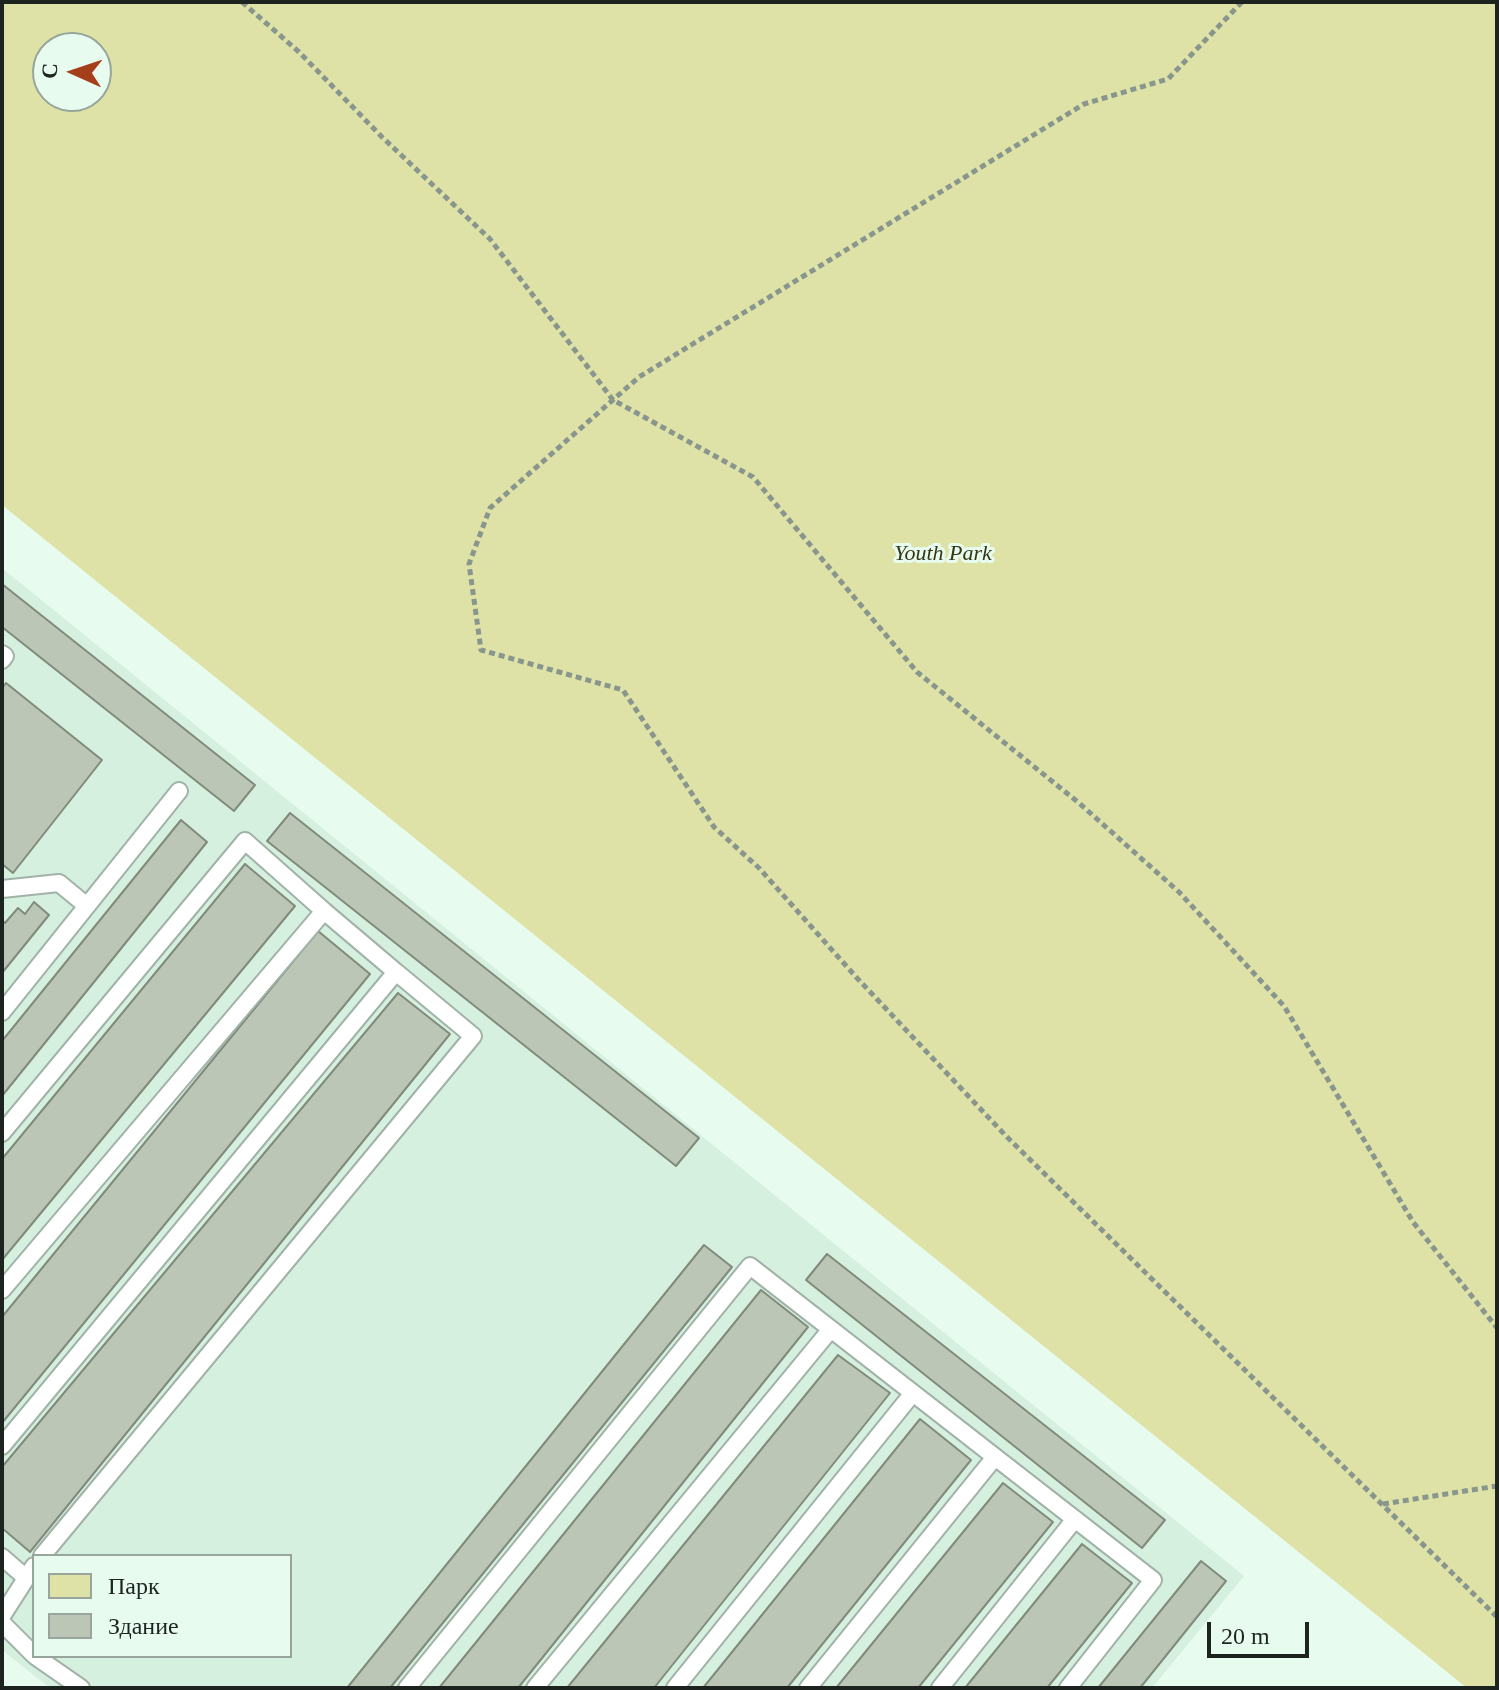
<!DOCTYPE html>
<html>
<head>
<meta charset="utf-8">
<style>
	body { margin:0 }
	#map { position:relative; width:1499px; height:1690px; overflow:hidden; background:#e8fbef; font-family:"Times New Roman",serif }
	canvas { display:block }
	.frame { position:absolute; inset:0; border:4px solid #1d2420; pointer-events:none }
	.legend { position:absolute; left:32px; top:1554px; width:260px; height:104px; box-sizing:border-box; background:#e8fbef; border:2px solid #97a59c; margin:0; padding:10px 14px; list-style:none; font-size:24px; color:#1d2420 }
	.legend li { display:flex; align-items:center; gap:16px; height:40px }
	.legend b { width:40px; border:2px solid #97a59c }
	.north { position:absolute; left:32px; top:32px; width:80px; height:80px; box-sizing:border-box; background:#e8fbef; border:2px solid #97a59c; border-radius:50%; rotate:273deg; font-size:22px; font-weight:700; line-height:32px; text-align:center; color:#1d2420 }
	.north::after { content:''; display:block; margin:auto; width:28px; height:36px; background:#a53e1b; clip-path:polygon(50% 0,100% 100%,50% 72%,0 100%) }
	.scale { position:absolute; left:1207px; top:1622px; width:102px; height:36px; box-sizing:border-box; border:4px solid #1d2420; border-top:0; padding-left:10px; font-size:24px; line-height:28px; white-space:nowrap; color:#1d2420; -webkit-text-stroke:6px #e8fbef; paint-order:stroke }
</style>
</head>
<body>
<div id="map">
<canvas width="1499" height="1690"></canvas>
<div class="frame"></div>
<ul class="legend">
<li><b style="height:22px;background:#dee2a6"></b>Парк</li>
<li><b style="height:22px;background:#bbc6b6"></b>Здание</li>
</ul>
<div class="north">С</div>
<div class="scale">20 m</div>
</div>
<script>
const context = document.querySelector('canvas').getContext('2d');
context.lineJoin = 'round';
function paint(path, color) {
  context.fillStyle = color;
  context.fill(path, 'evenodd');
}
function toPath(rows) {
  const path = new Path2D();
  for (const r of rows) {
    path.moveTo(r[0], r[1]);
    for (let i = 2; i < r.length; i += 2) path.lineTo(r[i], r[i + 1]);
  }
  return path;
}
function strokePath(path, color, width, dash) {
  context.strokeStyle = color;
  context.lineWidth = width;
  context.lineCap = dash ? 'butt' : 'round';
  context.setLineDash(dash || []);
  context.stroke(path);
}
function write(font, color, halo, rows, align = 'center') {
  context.font = font + ' "Times New Roman",serif';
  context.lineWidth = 6;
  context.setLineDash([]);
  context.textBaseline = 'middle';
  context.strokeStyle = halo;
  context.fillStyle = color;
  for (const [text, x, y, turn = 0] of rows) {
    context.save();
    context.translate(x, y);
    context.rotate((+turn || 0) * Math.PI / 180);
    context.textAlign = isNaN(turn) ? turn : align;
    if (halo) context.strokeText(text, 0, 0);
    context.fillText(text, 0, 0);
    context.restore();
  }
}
const built = toPath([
	[2,568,1244,1576,1152,1688,50,1688,2,1650],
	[34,1556,290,1556,290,1656,34,1656]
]);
const green = toPath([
	[2,2,1497,2,1497,1688,1467,1688,2,505],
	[48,48,96,48,96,96,48,96]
]);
const building = toPath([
	[2,584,255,785,234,811,2,627,2,584],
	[6,683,102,760,13,873,2,864,2,688,6,683],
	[290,813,699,1138,676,1166,267,841,290,813],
	[181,820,207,842,2,1096,2,1041,181,820],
	[245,864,295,906,2,1260,2,1159,245,864],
	[34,902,49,915,2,973,2,920,5,923,18,908,25,914,34,902],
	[318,931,370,974,2,1423,2,1317,318,931],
	[398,993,450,1034,30,1552,2,1528,2,1467,398,993],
	[704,1245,732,1267,390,1688,347,1688,704,1245],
	[827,1254,1165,1520,1142,1548,806,1280,827,1254],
	[761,1290,808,1327,518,1688,439,1688,761,1290],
	[838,1355,890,1393,654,1688,567,1688,838,1355],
	[920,1419,971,1460,787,1688,703,1688,920,1419],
	[1003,1483,1053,1522,918,1688,836,1688,1003,1483],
	[1082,1544,1132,1583,1047,1688,965,1688,1082,1544],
	[1201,1561,1226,1581,1140,1688,1098,1688,1201,1561]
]);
const path = toPath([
	[242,2,299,52,382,137,490,239,613,400,753,477,917,672,1079,803,1179,892,1284,1006,1413,1222,1497,1328],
	[1242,2,1168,79,1084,104,639,377,490,508,469,564,481,650,623,690,714,827,759,868,857,978,1006,1136,1497,1617],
	[1383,1504,1497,1486]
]);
const service = toPath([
	[2,654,5,656,2,660],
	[2,889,59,883,87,906],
	[2,1012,179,791],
	[2,1133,245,841,324,911,2,1290],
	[2,1446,396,972,324,911],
	[42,1556,473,1036,396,972],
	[2,1557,25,1577],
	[2,1616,34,1566],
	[2,1623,34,1655],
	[35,1656,81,1688],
	[407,1688,750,1266,1153,1580,1068,1688],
	[535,1688,831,1329],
	[675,1688,913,1393],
	[808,1688,995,1457],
	[940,1688,1075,1519]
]);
const parkNames = [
	["Youth Park",943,554]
];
paint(built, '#d6f0e0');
paint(green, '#dee2a6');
paint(building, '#bbc6b6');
strokePath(building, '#818b7c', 2);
strokePath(service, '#a1b3a8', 20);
strokePath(path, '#88968e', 5, [6, 4]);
strokePath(service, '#fff', 16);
write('italic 22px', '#353615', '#e8fbef', parkNames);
</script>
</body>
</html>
